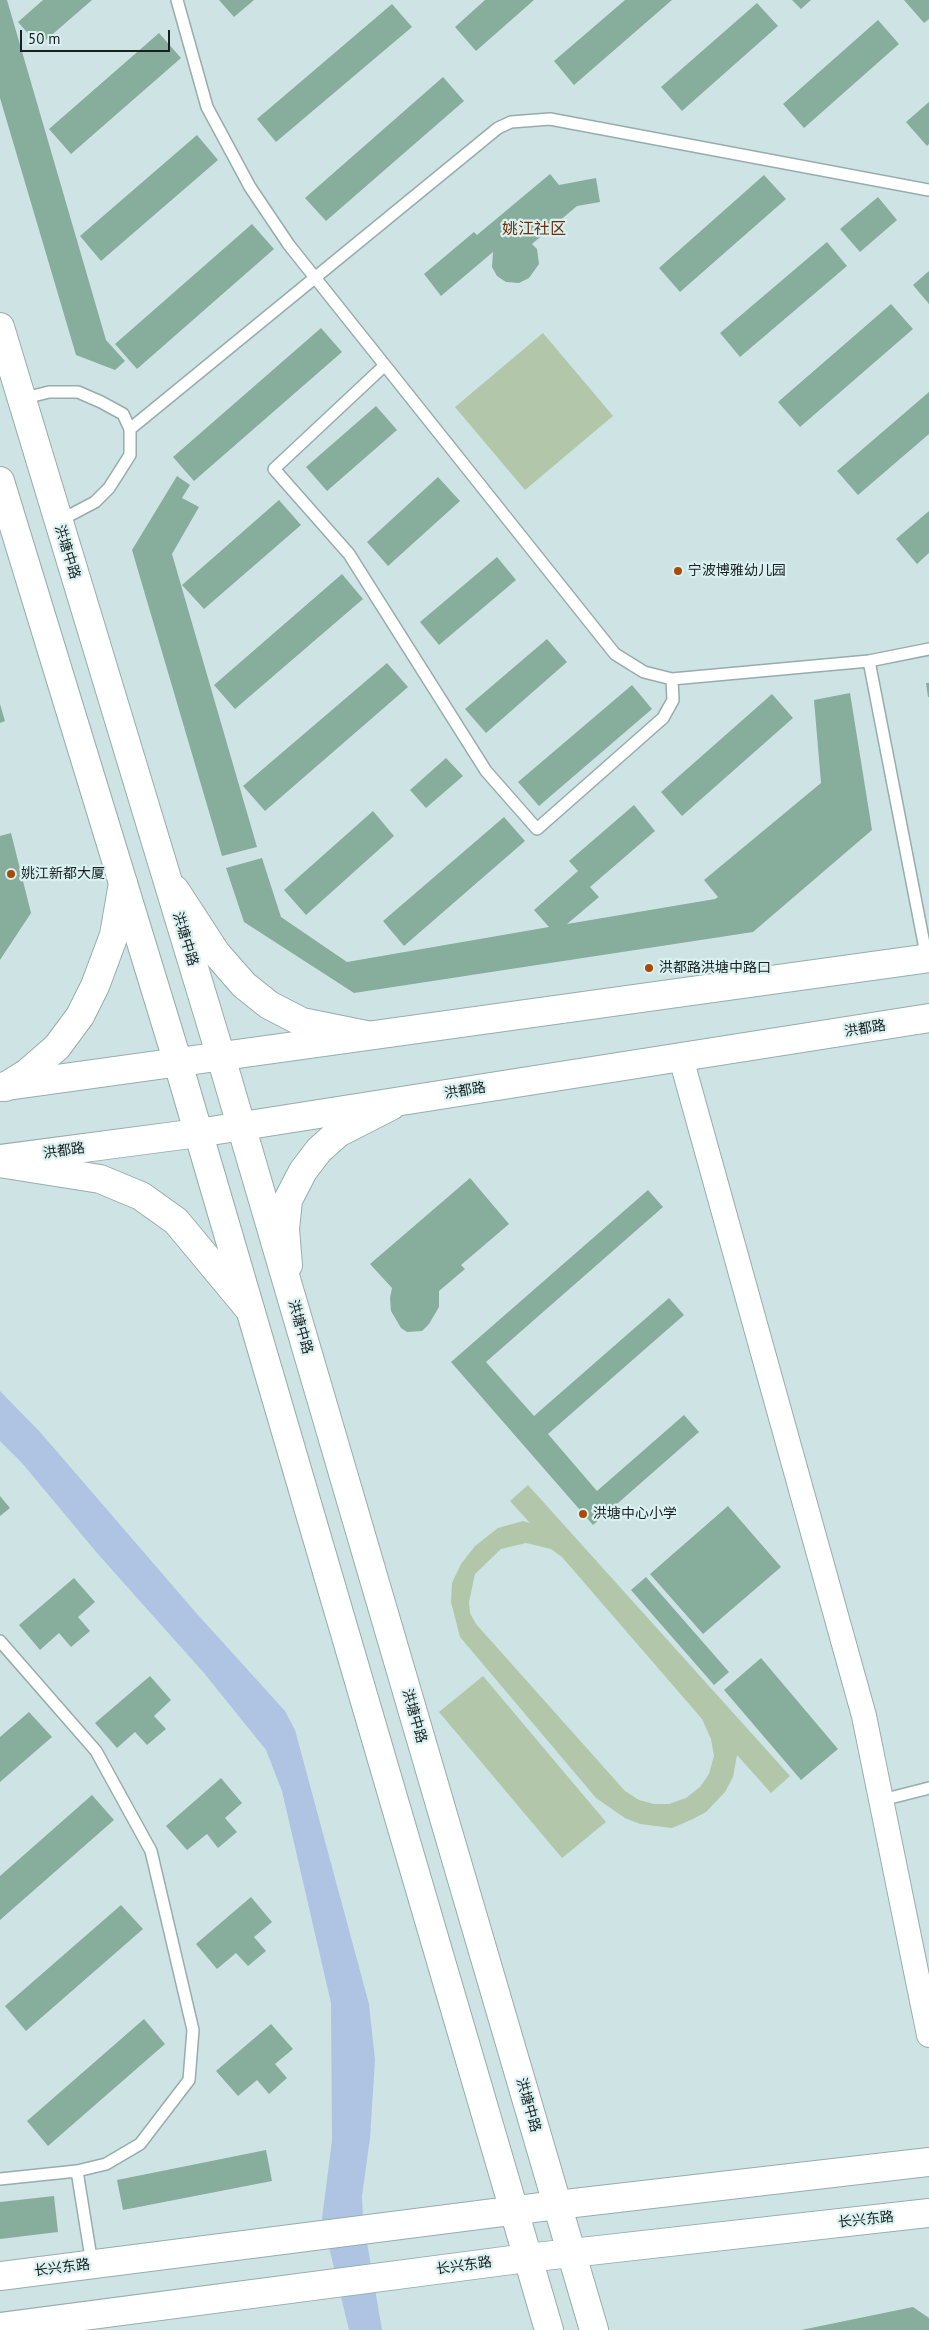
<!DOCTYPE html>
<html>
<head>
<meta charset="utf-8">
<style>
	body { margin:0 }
	#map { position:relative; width:929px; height:2330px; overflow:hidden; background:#cee4e4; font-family:"PT Sans",sans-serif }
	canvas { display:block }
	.scale { position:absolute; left:20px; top:30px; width:150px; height:22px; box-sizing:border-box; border:2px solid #182020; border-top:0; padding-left:6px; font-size:15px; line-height:18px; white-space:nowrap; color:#182020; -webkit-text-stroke:4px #dbf1f1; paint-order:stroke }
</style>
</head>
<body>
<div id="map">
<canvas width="929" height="2330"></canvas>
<div class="scale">50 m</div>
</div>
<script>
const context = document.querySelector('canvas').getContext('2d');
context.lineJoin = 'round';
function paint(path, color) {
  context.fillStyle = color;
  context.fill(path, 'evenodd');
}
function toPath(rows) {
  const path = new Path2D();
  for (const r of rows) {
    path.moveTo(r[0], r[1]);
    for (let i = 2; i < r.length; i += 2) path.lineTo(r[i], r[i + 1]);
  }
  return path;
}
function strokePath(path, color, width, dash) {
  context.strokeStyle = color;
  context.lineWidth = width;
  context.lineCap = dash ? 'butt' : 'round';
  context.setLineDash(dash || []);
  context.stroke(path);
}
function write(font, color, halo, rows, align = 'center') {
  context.font = font + ' "PT Sans","Noto Sans SC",sans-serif';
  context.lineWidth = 4.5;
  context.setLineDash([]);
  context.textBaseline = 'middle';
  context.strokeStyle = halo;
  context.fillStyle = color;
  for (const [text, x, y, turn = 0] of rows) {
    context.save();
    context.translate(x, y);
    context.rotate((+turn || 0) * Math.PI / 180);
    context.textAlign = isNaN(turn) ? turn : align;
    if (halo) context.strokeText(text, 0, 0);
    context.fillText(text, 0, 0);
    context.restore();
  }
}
const green = toPath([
	[543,333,613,416,525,490,455,407],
	[528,1485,790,1776,771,1793,737,1755,733,1777,725,1792,706,1812,693,1819,672,1828,640,1824,625,1818,596,1798,460,1637,451,1602,452,1583,461,1564,475,1546,498,1528,523,1521,530,1523,510,1501],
	[526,1543,551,1549,562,1557,702,1719,711,1739,714,1756,709,1774,700,1787,686,1798,669,1804,654,1804,639,1800,625,1791,476,1624,470,1613,469,1602,475,1574,501,1549],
	[483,1676,606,1822,562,1858,439,1712]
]);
const water = toPath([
	[0,1391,40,1432,198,1615,285,1711,295,1730,369,2004,375,2060,370,2138,362,2196,363,2219,382,2330,349,2330,322,2218,332,2141,331,2003,282,1791,266,1750,204,1673,97,1553,22,1463,0,1441]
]);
const building = toPath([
	[0,0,7,0,106,340,125,361,115,370,76,355,0,98],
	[43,0,92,0,39,46,18,22],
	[219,0,254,0,234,17],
	[485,0,534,0,476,51,455,27],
	[625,0,672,0,574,85,554,61],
	[792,0,811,0,801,9],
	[904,0,929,0,929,19,924,23],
	[757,3,778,26,682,111,661,87],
	[392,4,412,27,276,142,257,119],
	[878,20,899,44,804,128,783,104],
	[159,33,181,58,71,154,49,129],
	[443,77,464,101,326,221,305,198],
	[929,102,929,144,927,146,906,122],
	[197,135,218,160,101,261,80,236],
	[550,174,559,185,596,178,600,202,577,206,532,244,537,249,539,264,529,278,519,283,506,282,497,276,492,267,493,252,441,296,424,274,474,232,477,235],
	[764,175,786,199,680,292,659,268],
	[878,197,897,220,860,252,840,229],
	[252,224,274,249,137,369,115,344],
	[827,242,847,266,740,357,720,333],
	[929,271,929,304,913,285],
	[891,304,913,329,800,427,778,402],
	[321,328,342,352,194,481,173,457],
	[929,392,929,434,858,495,837,471],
	[376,406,397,430,327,491,306,467],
	[177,476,190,485,182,498,199,507,172,554,257,847,222,856,132,550],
	[438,477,460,501,388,566,367,542],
	[279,500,301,525,204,609,182,585],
	[929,511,929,553,917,564,896,539],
	[497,557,516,580,439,645,420,622],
	[342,574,363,599,235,709,214,685],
	[547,639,567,662,486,733,465,709],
	[387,663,408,687,265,811,243,786],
	[926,683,929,683,929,697,928,697],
	[632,685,652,709,539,806,518,782],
	[850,693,872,830,753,932,354,993,244,922,226,868,262,858,281,917,347,962,549,927,534,910,578,871,569,861,634,805,655,831,590,887,599,897,567,924,715,899,718,897,704,880,821,783,814,700],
	[772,694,793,718,682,816,661,792],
	[0,704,5,721,0,723],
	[446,758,463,776,426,808,410,790],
	[373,811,394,836,306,915,284,890],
	[504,817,525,841,404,946,383,921],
	[11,833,31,913,0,960,0,836],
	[470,1178,509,1224,461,1265,465,1269,439,1291,439,1307,429,1324,422,1331,407,1332,401,1328,391,1311,390,1298,392,1288,370,1264],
	[648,1190,663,1207,486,1362,534,1416,669,1298,684,1315,548,1434,597,1491,684,1415,699,1432,593,1525,451,1362],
	[0,1496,10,1508,0,1516],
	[728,1506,781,1567,703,1634,650,1574],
	[646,1577,729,1672,714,1685,631,1590],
	[74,1578,95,1602,78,1617,90,1631,71,1647,59,1633,40,1650,19,1625],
	[761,1658,838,1749,801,1780,724,1690],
	[150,1676,171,1700,154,1716,166,1729,147,1745,135,1732,117,1748,95,1723],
	[29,1712,52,1737,0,1782,0,1737],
	[221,1778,242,1803,225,1818,237,1832,218,1848,207,1834,187,1850,166,1826],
	[92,1795,114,1820,0,1920,0,1876],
	[251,1897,272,1922,254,1937,266,1951,248,1966,236,1953,217,1969,196,1944],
	[121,1905,143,1929,26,2031,5,2006],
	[144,2019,165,2044,48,2146,27,2121],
	[271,2024,293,2049,275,2064,287,2078,269,2094,257,2080,238,2096,216,2071],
	[266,2150,272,2181,123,2210,117,2180],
	[54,2196,58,2232,0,2239,0,2202],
	[913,2307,929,2318,929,2330,801,2330]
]);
const service = toPath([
	[177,0,207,107,250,187,289,245,615,654,644,672,672,679,869,661,929,649],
	[384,366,274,469,349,554,486,771,537,829,663,718,673,700,672,679],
	[21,399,49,392,78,392,101,402,123,414,130,429,130,455,109,488,95,502,59,521],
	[130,429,498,128,511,122,550,119,929,190],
	[869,661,927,959],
	[0,1641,96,1751,151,1851,193,2030,189,2080,140,2144,106,2164,77,2171],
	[882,1800,929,1788],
	[0,2179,77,2171,92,2264]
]);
const minor = toPath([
	[681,1058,864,1716,929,2035]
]);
const tertiary = toPath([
	[175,890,216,953,244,985,269,1005,302,1022,366,1035],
	[5,1087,27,1073,57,1047,80,1016,95,986,114,935,123,883],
	[0,1163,100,1179,141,1196,176,1221,250,1310],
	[288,1265,285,1229,288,1200,303,1171,319,1150,338,1133,391,1106]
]);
const secondary = toPath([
	[0,327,221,1057,594,2330],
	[0,481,178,1063,549,2330],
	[0,1087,929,958],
	[0,1159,198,1133,929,1018],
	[0,2276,557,2205,929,2162],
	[0,2327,527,2258,929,2213]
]);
const markers = [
	[678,571,5,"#ab4a06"],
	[11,874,5,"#ab4a06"],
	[649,968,5,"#ab4a06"],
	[583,1514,5,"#ab4a06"]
];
const streetNames = [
	["洪塘中路",67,552,73],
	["洪塘中路",185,939,73],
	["洪都路",865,1029,-9],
	["洪都路",465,1091,-9],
	["洪都路",64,1151,-8],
	["洪塘中路",300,1327,74],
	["洪塘中路",414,1716,74],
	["洪塘中路",528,2105,74],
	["长兴东路",866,2220,-6],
	["长兴东路",464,2266,-8],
	["长兴东路",62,2268,-7]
];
const poiNames = [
	["宁波博雅幼儿园",688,571],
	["姚江新都大厦",21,874],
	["洪都路洪塘中路口",659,968],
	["洪塘中心小学",593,1514]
];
const quarterNames = [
	["姚江社区",534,229]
];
paint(green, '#b2c6aa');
paint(water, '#aec4e2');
paint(building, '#87ad9c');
strokePath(service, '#97acac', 14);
strokePath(minor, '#97acac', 26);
strokePath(tertiary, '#97acac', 30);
strokePath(secondary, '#97acac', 30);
strokePath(service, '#fff', 11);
strokePath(minor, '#fff', 24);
strokePath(tertiary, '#fff', 28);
strokePath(secondary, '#fff', 28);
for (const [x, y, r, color] of markers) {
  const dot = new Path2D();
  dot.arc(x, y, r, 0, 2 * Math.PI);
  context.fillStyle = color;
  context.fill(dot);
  strokePath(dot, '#dbf1f1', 2);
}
write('14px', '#182020', '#dbf1f1', streetNames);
write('14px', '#182020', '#dbf1f1', poiNames, 'left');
write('16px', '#6c2e07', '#dbf1f1', quarterNames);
</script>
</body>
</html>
